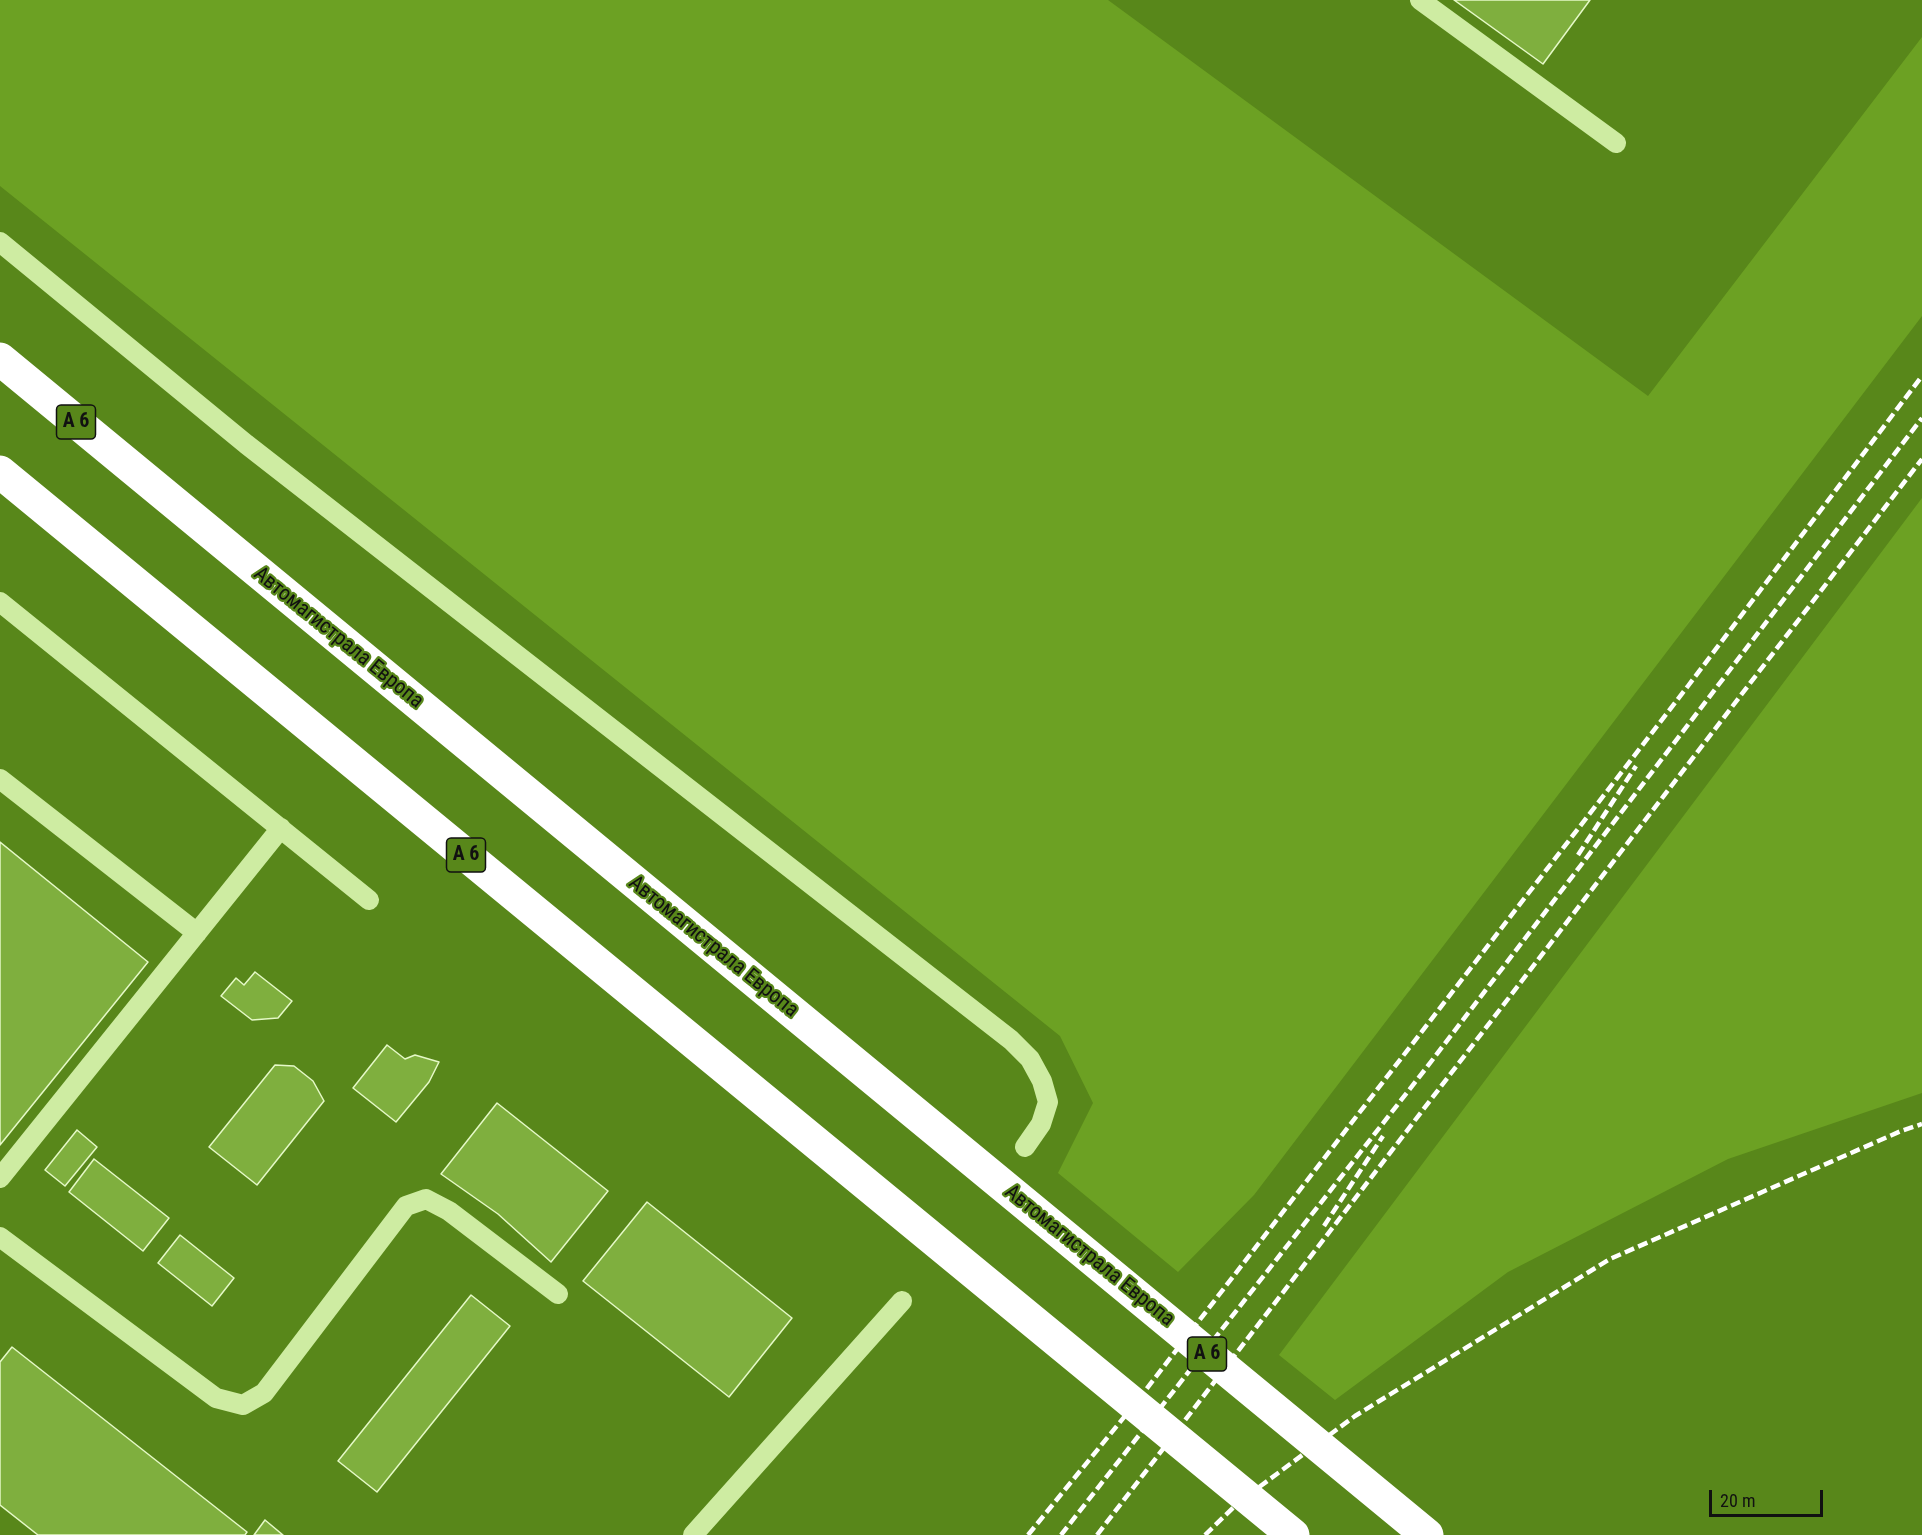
<!DOCTYPE html>
<html>
<head>
<meta charset="utf-8">
<style>
	body { margin:0 }
	#map { position:relative; width:1922px; height:1535px; overflow:hidden; background:#58871a; font-family:"Roboto Condensed",sans-serif }
	canvas { display:block }
	.scale { position:absolute; left:1709px; top:1490px; width:114px; height:27px; box-sizing:border-box; border:3px solid #111; border-top:0; padding-left:8px; font-size:18px; line-height:21px; white-space:nowrap; color:#111; -webkit-text-stroke:4px #58871a; paint-order:stroke }
</style>
</head>
<body>
<div id="map">
<canvas width="1922" height="1535"></canvas>
<div class="scale">20 m</div>
</div>
<script>
const context = document.querySelector('canvas').getContext('2d');
context.lineJoin = 'round';
function paint(path, color) {
  context.fillStyle = color;
  context.fill(path, 'evenodd');
}
function toPath(rows) {
  const path = new Path2D();
  for (const r of rows) {
    path.moveTo(r[0], r[1]);
    for (let i = 2; i < r.length; i += 2) path.lineTo(r[i], r[i + 1]);
  }
  return path;
}
function strokePath(path, color, width, dash) {
  context.strokeStyle = color;
  context.lineWidth = width;
  context.lineCap = dash ? 'butt' : 'round';
  context.setLineDash(dash || []);
  context.stroke(path);
}
function write(font, color, halo, rows, align = 'center') {
  context.font = font + ' "Roboto Condensed",sans-serif';
  context.lineWidth = 4.5;
  context.setLineDash([]);
  context.textBaseline = 'middle';
  context.strokeStyle = halo;
  context.fillStyle = color;
  for (const [text, x, y, turn = 0] of rows) {
    context.save();
    context.translate(x, y);
    context.rotate((+turn || 0) * Math.PI / 180);
    context.textAlign = isNaN(turn) ? turn : align;
    if (halo) context.strokeText(text, 0, 0);
    context.fillText(text, 0, 0);
    context.restore();
  }
}
const green = toPath([
	[0,0,1108,0,1648,396,1922,37,1922,316,1254,1195,1178,1272,1058,1173,1093,1103,1060,1036,0,186],
	[1922,498,1922,1093,1728,1159,1508,1272,1335,1400,1279,1355]
]);
const building = toPath([
	[1454,0,1590,0,1543,64,1454,0],
	[0,842,148,962,0,1145,0,842],
	[255,972,292,1001,278,1018,252,1020,221,996,236,978,244,985,255,972],
	[387,1045,405,1059,415,1055,439,1062,429,1082,396,1122,353,1088,387,1045],
	[275,1065,294,1066,313,1081,324,1101,257,1185,209,1147,275,1065],
	[497,1103,608,1191,551,1262,498,1214,441,1174,497,1103],
	[77,1130,97,1147,65,1186,45,1170,77,1130],
	[94,1159,169,1218,143,1251,69,1192,94,1159],
	[647,1202,792,1318,729,1397,583,1281,647,1202],
	[180,1235,234,1278,212,1306,158,1263,180,1235],
	[471,1295,510,1326,377,1492,338,1461,471,1295],
	[12,1347,247,1532,245,1535,38,1535,0,1505,0,1362,12,1347],
	[265,1520,283,1535,254,1535,265,1520]
]);
const service = toPath([
	[1420,0,1616,143],
	[0,242,246,444,1011,1040,1030,1059,1042,1081,1048,1102,1041,1124,1025,1147],
	[0,602,369,900],
	[0,779,197,933],
	[0,1178,281,828],
	[0,1237,216,1398,243,1405,264,1393,406,1206,426,1199,449,1211,558,1294],
	[693,1535,902,1301]
]);
const motorway = toPath([
	[0,359,1427,1535],
	[0,472,1293,1535]
]);
const rail = toPath([
	[1578,855,1636,766],
	[1324,1226,1383,1136],
	[1028,1535,1138,1400,1688,686,1922,376],
	[1061,1535,1427,1067,1922,418],
	[1097,1535,1922,459],
	[1205,1535,1239,1502,1355,1416,1610,1259,1901,1131,1922,1124]
]);
const shields = [
	[76,422,39],
	[466,855,39],
	[1207,1354,39]
];
const shieldNames = [
	["A 6",76,422],
	["A 6",466,855],
	["A 6",1207,1354]
];
const streetNames = [
	["Автомагистрала Европа",338,638,39],
	["Автомагистрала Европа",713,947,39],
	["Автомагистрала Европа",1089,1256,39]
];
paint(green, '#6ca123');
paint(building, '#7faf3e');
strokePath(building, '#e5f9c7', 1.5);
strokePath(service, '#ceeca2', 20);
strokePath(motorway, '#fff', 33);
strokePath(rail, '#fff', 4.5, [10, 4.5]);
for (const [x, y, w] of shields) {
  const box = new Path2D();
  box.roundRect(x - w / 2, y - 17, w, 34, 4.5);
  context.fillStyle = '#58871a';
  context.fill(box);
  strokePath(box, '#111', 1.5);
}
write('bold 20px', '#111', null, shieldNames);
write('21px', '#111', '#58871a', streetNames);
</script>
</body>
</html>
